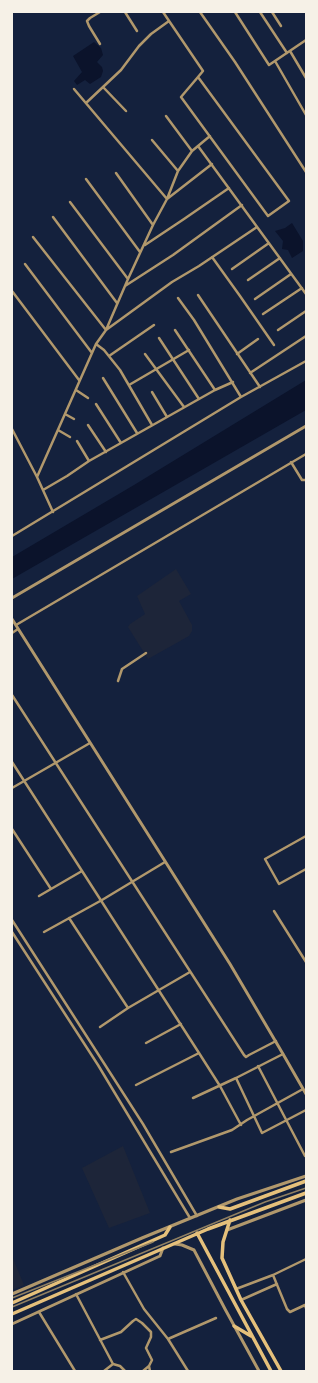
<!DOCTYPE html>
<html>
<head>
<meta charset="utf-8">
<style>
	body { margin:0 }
	#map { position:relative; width:318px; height:1383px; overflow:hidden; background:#14213d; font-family:Cabin,sans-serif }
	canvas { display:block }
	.frame { position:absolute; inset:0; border:13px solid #f6f1e7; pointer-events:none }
</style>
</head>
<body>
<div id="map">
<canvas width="318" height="1383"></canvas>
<div class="frame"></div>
</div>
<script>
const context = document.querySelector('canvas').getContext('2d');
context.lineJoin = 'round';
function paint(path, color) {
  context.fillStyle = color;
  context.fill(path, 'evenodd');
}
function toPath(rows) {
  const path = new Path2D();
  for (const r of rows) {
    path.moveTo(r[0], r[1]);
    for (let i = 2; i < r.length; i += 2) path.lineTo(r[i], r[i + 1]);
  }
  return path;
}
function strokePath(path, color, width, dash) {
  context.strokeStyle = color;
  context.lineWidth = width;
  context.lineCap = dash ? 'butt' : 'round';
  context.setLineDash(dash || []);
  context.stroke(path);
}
const green = toPath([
	[176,569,191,594,179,601,192,625,192,631,189,636,148,659,128,627,130,624,145,614,137,596],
	[123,1146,150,1213,109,1228,82,1168],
	[12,1256,24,1285,12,1290]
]);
const water = toPath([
	[94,42,101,48,103,55,97,62,102,67,103,71,101,77,90,84,85,80,77,85,74,81,82,72,73,56],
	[292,223,303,241,303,251,292,258,288,250,282,249,283,241,275,231,285,228],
	[306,380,306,410,12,579,12,557,134,485]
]);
const minor = toPath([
	[100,12,90,18,87,21,89,26,100,44],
	[125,12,137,31],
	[163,12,203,71,198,77,181,97,268,216,289,201,198,77],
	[200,12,235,62,306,172],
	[235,12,269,65,306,40],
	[260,12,287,53],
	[272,12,281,26],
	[290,51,306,78],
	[275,61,306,115],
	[103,87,126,111],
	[74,89,167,199,212,164],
	[86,103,121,70,139,46,151,34,169,21],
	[166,116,192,151],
	[152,140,178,171],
	[198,146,210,136],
	[116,173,153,225],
	[86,179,140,252],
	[70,202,128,279],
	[53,217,117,303],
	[33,237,106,330,172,282,199,266,257,227],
	[145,245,184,219,229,188],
	[212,257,240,296,274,345],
	[25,264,92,353],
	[232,269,269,243],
	[248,280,280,258],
	[125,286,173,255,242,205],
	[12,291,79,380],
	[198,295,260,387],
	[178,298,194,320,241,397],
	[255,299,291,274],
	[263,314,302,288],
	[175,330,215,390],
	[278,330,306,311],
	[159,338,199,399],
	[96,344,104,350,120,370,152,425],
	[145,354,184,407],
	[237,354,258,339],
	[109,356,154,325],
	[250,373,306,336],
	[103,378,137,433],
	[129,385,189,350],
	[76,390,88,398],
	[152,392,167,417],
	[96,404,121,443],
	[65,414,74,419],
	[88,425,106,452],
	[12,429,37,477,53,512],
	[58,430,70,437],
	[77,441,89,461],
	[291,462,302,480,306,480],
	[37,477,92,353,96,344,106,330,128,279,153,225,167,199,178,171,192,151,198,146,306,294],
	[43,490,67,476,89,461,215,390,233,382],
	[12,536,241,397,306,361],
	[16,625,306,454],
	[12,633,18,629],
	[118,681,122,669,146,653],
	[12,695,244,1055,246,1057,249,1055,276,1041],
	[12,762,199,1053,220,1086,241,1125],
	[12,788,90,743],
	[12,829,51,889,82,871],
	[306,836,265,859,279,884,306,869],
	[39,896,51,889],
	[274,911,306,962],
	[69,918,128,1008],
	[12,920,143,1124,197,1216],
	[12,932,98,1065,190,1218],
	[44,932,102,900,165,862],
	[100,1027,128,1008,190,972],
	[146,1043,181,1024],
	[258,1066,305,1156],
	[236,1078,262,1133,306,1110],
	[136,1085,199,1053],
	[193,1098,236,1078,283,1054],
	[171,1152,232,1130,247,1120,303,1089],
	[123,1272,144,1309,168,1339,188,1371],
	[273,1275,287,1309,290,1312,305,1305,306,1308],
	[236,1289,273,1275,306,1259],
	[76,1294,113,1364,104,1371],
	[241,1300,277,1284],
	[39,1312,75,1371],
	[168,1339,216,1318],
	[100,1340,121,1332,133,1321,136,1319,142,1323,151,1332,151,1337,146,1348,152,1360,149,1366,150,1371],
	[113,1364,120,1366,125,1371],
	[143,1371,149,1366]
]);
const tertiary = toPath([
	[12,598,306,426],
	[12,619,230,964,283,1054,306,1094],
	[227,1230,306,1200],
	[175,1244,182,1245,194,1250,225,1309,259,1371],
	[12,1294,142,1238,237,1199,306,1176],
	[12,1324,160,1256,163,1248]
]);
const primary = toPath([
	[219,1207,230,1209,306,1181],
	[230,1220,223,1242,222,1258,241,1300,281,1371],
	[197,1233,271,1371],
	[12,1303,165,1235,170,1227],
	[12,1314,208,1229,306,1193],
	[234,1326,251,1336]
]);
const rail = toPath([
	[12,1298,153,1242],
	[12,1307,265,1202,306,1188]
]);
paint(green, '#1d2539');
paint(water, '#0b132b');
strokePath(minor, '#b1986c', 2.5);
strokePath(tertiary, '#b1986c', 3);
strokePath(primary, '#e5c07b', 3.5);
strokePath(rail, '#918062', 1.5);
</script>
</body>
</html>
